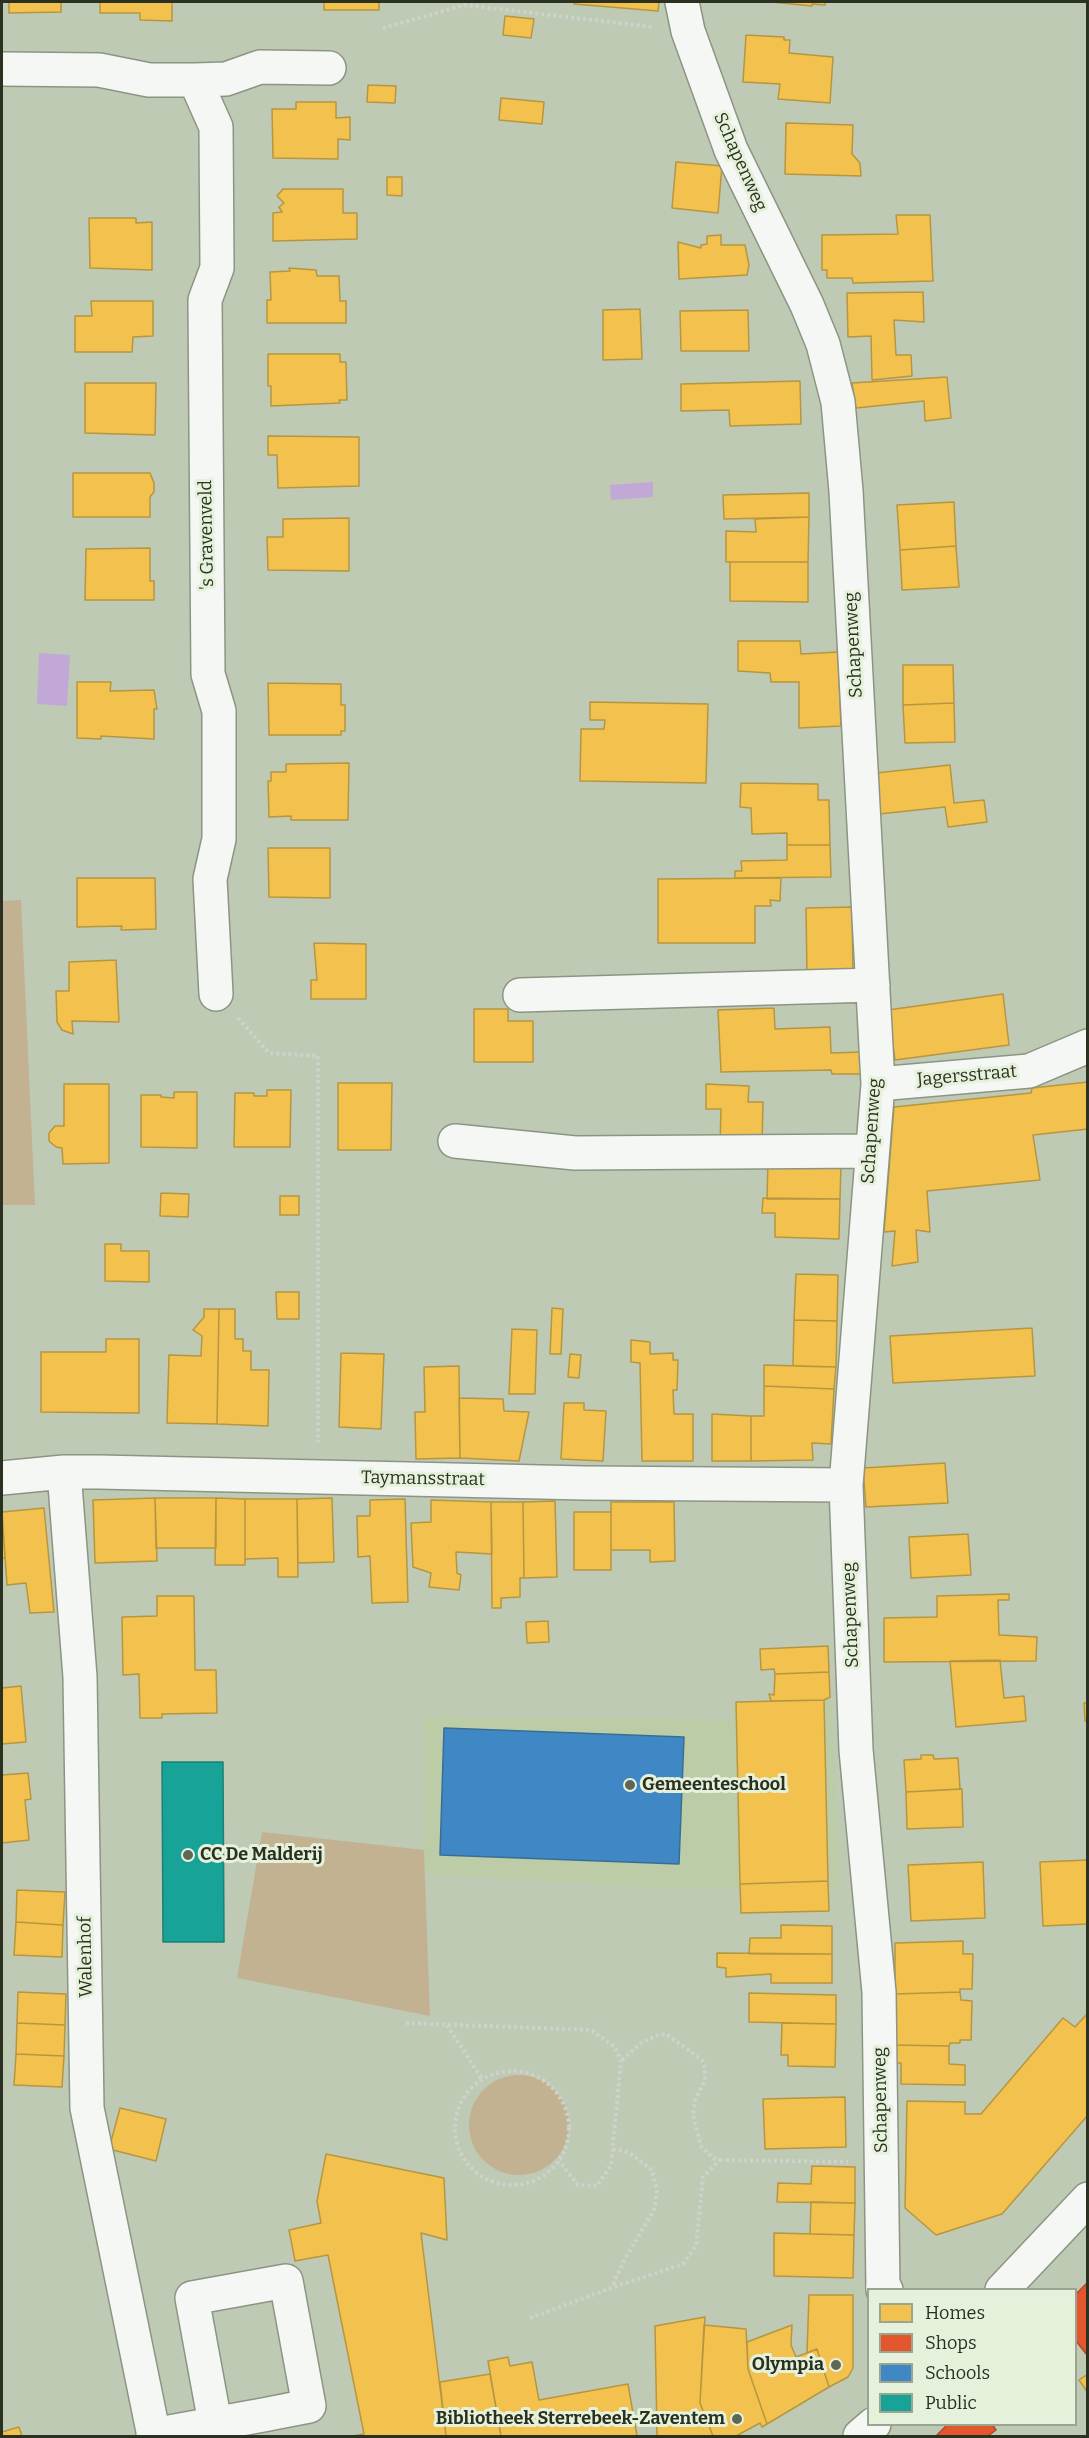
<!DOCTYPE html>
<html>
<head>
<meta charset="utf-8">
<style>
	body { margin:0 }
	#map { position:relative; width:1089px; height:2438px; overflow:hidden; background:#bfcab4; font-family:Bitter,serif }
	canvas { display:block }
	.frame { position:absolute; inset:0; border:3px solid #2a3121; pointer-events:none }
	.legend { position:absolute; left:867px; top:2288px; width:210px; height:138px; box-sizing:border-box; background:#e6f1dc; border:2px solid #9ba491; margin:0; padding:8px 10px; list-style:none; font-size:18px; color:#2a3121 }
	.legend li { display:flex; align-items:center; gap:12px; height:30px }
	.legend b { width:30px; border:2px solid #9ba491 }
</style>
</head>
<body>
<div id="map">
<canvas width="1089" height="2438"></canvas>
<div class="frame"></div>
<ul class="legend">
<li><b style="height:16px;background:#f2c14e"></b>Homes</li>
<li><b style="height:16px;background:#e4572e"></b>Shops</li>
<li><b style="height:16px;background:#3f88c5"></b>Schools</li>
<li><b style="height:16px;background:#17a398"></b>Public</li>
</ul>
</div>
<script>
const ctx = document.querySelector('canvas').getContext('2d');
ctx.lineJoin = 'round';
function fill(path, color) {
  ctx.fillStyle = color;
  ctx.fill(path, 'evenodd');
}
function shape(rows) {
  const path = new Path2D();
  for (const r of rows) {
    if (r.length === 3) {
      path.moveTo(r[0] + r[2], r[1]);
      path.arc(r[0], r[1], r[2], 0, 2 * Math.PI);
      continue;
    }
    path.moveTo(r[0], r[1]);
    for (let i = 2; i < r.length; i += 2) path.lineTo(r[i], r[i + 1]);
  }
  return path;
}
function trace(path, color, width, dash) {
  ctx.strokeStyle = color;
  ctx.lineWidth = width;
  ctx.lineCap = dash ? 'butt' : 'round';
  ctx.setLineDash(dash || []);
  ctx.stroke(path);
}
function drawText(font, color, halo, rows, align = 'center') {
  ctx.font = font + ' Bitter,serif';
  ctx.lineWidth = 6;
  ctx.setLineDash([]);
  ctx.textBaseline = 'middle';
  ctx.strokeStyle = halo;
  ctx.fillStyle = color;
  for (const [text, x, y, turn = 0] of rows) {
    ctx.save();
    ctx.translate(x, y);
    ctx.rotate((+turn || 0) * Math.PI / 180);
    ctx.textAlign = isNaN(turn) ? turn : align;
    if (halo) ctx.strokeText(text, 0, 0);
    ctx.fillText(text, 0, 0);
    ctx.restore();
  }
}
fill(shape([
	[831,1702,841,1886,671,1889,424,1874,423,1716,734,1719,733,1704]
]), '#bbcca7');
fill(shape([
	[21,900,35,1205,2,1205,2,901],
	[262,1832,424,1850,430,2016,237,1978],
	[519,2125,50]
]), '#c2b291');
fill(shape([
	[653,482,653,497,611,500,610,485],
	[39,653,70,655,67,706,37,704]
]), '#c2a8d7');
const homes = shape([
	[9,2,61,2,61,12,9,13,9,2],
	[100,2,172,2,172,21,140,20,140,13,100,13,100,2],
	[324,2,379,2,379,10,324,10,324,2],
	[574,2,659,2,658,11,574,4,574,2],
	[771,2,825,2,825,5,812,4,812,6,771,2],
	[505,16,534,19,531,38,503,35,505,16],
	[746,35,784,37,784,40,790,40,789,53,833,57,830,103,778,99,780,84,743,82,746,35],
	[368,85,396,86,395,103,367,102,368,85],
	[501,98,544,102,542,124,499,120,501,98],
	[296,102,336,102,336,118,350,117,350,140,338,139,338,159,273,158,272,109,296,109,296,102],
	[786,123,853,125,852,154,860,163,861,176,785,174,786,123],
	[676,162,722,166,718,213,672,208,676,162],
	[387,177,402,177,402,196,387,195,387,177],
	[283,189,343,189,343,213,357,213,357,239,273,241,273,213,282,212,279,207,284,203,277,196,283,189],
	[896,215,930,215,933,281,853,283,852,278,827,278,827,270,822,270,822,235,898,234,896,215],
	[89,218,136,218,136,223,152,222,152,270,90,268,89,218],
	[721,235,721,245,745,245,749,265,747,275,679,279,678,242,701,248,701,245,707,244,707,236,721,235],
	[289,268,316,270,317,276,339,276,340,301,346,301,346,323,267,323,267,300,271,300,270,272,290,271,289,268],
	[923,292,924,322,894,320,896,355,911,355,912,376,872,380,871,336,848,337,847,293,923,292],
	[91,301,153,301,153,336,133,337,132,352,75,352,75,316,92,316,91,301],
	[640,309,642,359,603,360,603,310,640,309],
	[748,310,749,351,681,351,680,311,748,310],
	[268,354,340,354,340,362,346,362,347,400,339,400,340,403,271,406,271,386,268,386,268,354],
	[947,377,951,418,925,421,924,401,856,408,852,383,947,377],
	[800,381,801,424,730,426,729,410,681,411,681,384,800,381],
	[85,383,156,383,155,435,85,433,85,383],
	[268,436,359,437,359,486,278,488,277,455,268,455,268,436],
	[73,473,150,473,154,483,154,492,150,497,150,517,73,517,73,473],
	[809,493,809,517,724,519,723,495,809,493],
	[954,502,956,546,900,550,897,505,954,502],
	[809,517,808,562,726,562,726,531,756,532,755,519,809,517],
	[349,518,349,571,268,570,267,537,283,537,283,519,349,518],
	[956,546,959,587,902,590,900,550,956,546],
	[150,548,150,581,154,581,154,600,85,600,86,549,150,548],
	[730,562,808,562,808,602,730,601,730,562],
	[738,641,800,641,801,654,838,652,841,726,799,728,799,682,771,682,770,673,738,671,738,641],
	[903,665,953,665,954,703,903,705,903,665],
	[77,682,111,682,110,691,154,690,157,709,154,709,154,739,101,736,101,739,77,738,77,682],
	[268,683,341,684,341,705,345,705,345,731,341,731,341,735,269,735,268,683],
	[590,702,708,704,706,783,580,781,581,729,604,729,605,720,590,720,590,702],
	[954,703,955,742,905,743,903,705,954,703],
	[349,763,348,820,291,820,291,816,269,817,268,781,271,781,271,772,286,772,286,764,349,763],
	[950,765,954,803,984,800,987,822,948,827,945,807,879,814,876,773,950,765],
	[741,783,818,784,818,800,829,800,830,845,787,845,787,833,752,834,751,808,740,807,741,783],
	[787,845,830,845,831,877,735,878,735,871,742,871,741,861,787,860,787,845],
	[268,848,330,848,330,898,269,897,268,848],
	[77,878,155,878,156,929,121,930,122,926,77,927,77,878],
	[781,878,780,901,770,900,771,906,755,906,755,943,658,943,658,879,781,878],
	[852,907,853,976,807,977,806,908,852,907],
	[314,943,366,944,366,999,311,999,311,980,317,980,314,943],
	[116,960,119,1022,72,1021,73,1034,62,1030,57,1022,56,991,69,991,69,962,116,960],
	[1003,994,1009,1045,895,1060,888,1010,1003,994],
	[774,1008,775,1029,830,1027,831,1053,861,1052,862,1074,832,1074,831,1070,721,1072,718,1010,774,1008],
	[474,1009,508,1009,508,1021,533,1021,533,1062,474,1062,474,1009],
	[1088,1082,1088,1129,1033,1135,1040,1180,927,1191,930,1232,916,1230,918,1262,892,1266,895,1231,884,1232,894,1107,1031,1093,1032,1088,1088,1082],
	[338,1083,392,1083,391,1150,338,1150,338,1083],
	[64,1084,109,1084,109,1163,63,1164,62,1148,56,1147,49,1141,49,1133,55,1126,64,1126,64,1084],
	[706,1084,749,1086,748,1102,763,1102,762,1146,720,1145,721,1109,706,1109,706,1084],
	[267,1090,291,1090,290,1147,234,1147,235,1093,254,1093,254,1096,267,1096,267,1090],
	[174,1092,197,1092,197,1148,141,1147,141,1095,161,1095,161,1097,174,1098,174,1092],
	[768,1161,841,1162,840,1199,767,1199,768,1161],
	[161,1193,189,1194,188,1217,160,1216,161,1193],
	[280,1196,299,1196,299,1215,280,1215,280,1196],
	[763,1198,840,1199,839,1239,775,1237,775,1213,762,1213,763,1198],
	[105,1244,121,1244,121,1251,149,1251,149,1282,105,1281,105,1244],
	[796,1274,838,1275,837,1321,794,1320,796,1274],
	[276,1292,299,1292,299,1319,277,1319,276,1292],
	[552,1308,563,1309,561,1354,550,1354,552,1308],
	[204,1309,219,1309,217,1424,167,1423,169,1355,201,1356,202,1336,193,1330,204,1317,204,1309],
	[219,1309,235,1309,235,1339,243,1339,243,1351,251,1351,251,1370,269,1370,268,1426,217,1424,219,1309],
	[794,1320,837,1321,836,1367,793,1366,794,1320],
	[1032,1328,1035,1376,893,1383,890,1336,1032,1328],
	[512,1329,537,1330,535,1394,509,1394,512,1329],
	[106,1339,139,1339,139,1413,41,1412,41,1352,106,1352,106,1339],
	[631,1340,650,1342,650,1354,673,1353,673,1360,678,1360,677,1390,673,1390,674,1414,693,1414,693,1461,642,1461,640,1363,631,1362,631,1340],
	[341,1353,384,1354,381,1429,339,1427,341,1353],
	[570,1354,581,1355,579,1378,568,1377,570,1354],
	[764,1365,836,1367,834,1389,764,1386,764,1365],
	[459,1366,460,1458,416,1459,415,1412,425,1412,424,1367,459,1366],
	[764,1386,834,1389,831,1444,812,1443,813,1460,751,1461,751,1416,764,1416,764,1386],
	[459,1398,503,1399,504,1411,529,1412,519,1461,460,1458,459,1398],
	[564,1403,584,1403,584,1410,606,1411,603,1461,561,1459,564,1403],
	[712,1414,751,1416,751,1461,712,1461,712,1414],
	[945,1463,948,1503,866,1507,863,1468,945,1463],
	[155,1498,216,1498,216,1548,156,1548,155,1498],
	[155,1498,157,1561,95,1563,93,1500,155,1498],
	[216,1498,245,1499,245,1565,215,1565,216,1498],
	[332,1498,334,1562,298,1563,297,1499,332,1498],
	[245,1499,297,1499,298,1577,278,1577,278,1558,245,1559,245,1499],
	[405,1499,408,1602,372,1603,370,1556,358,1557,357,1516,370,1516,370,1500,405,1499],
	[431,1500,491,1502,492,1554,456,1552,457,1573,461,1575,459,1590,429,1587,431,1573,413,1567,411,1523,431,1522,431,1500],
	[555,1501,557,1577,524,1578,523,1502,555,1501],
	[491,1502,523,1502,524,1578,520,1578,520,1597,501,1598,501,1608,492,1608,491,1502],
	[611,1502,674,1502,675,1561,650,1562,650,1550,611,1550,611,1502],
	[44,1508,54,1612,30,1613,26,1583,7,1585,2,1512,44,1508],
	[2,1512,5,1558,2,1558,2,1512],
	[574,1512,611,1512,611,1570,574,1570,574,1512],
	[968,1534,971,1575,911,1578,909,1537,968,1534],
	[1009,1594,1009,1600,998,1600,999,1635,1037,1637,1036,1661,884,1662,884,1618,937,1617,937,1596,1009,1594],
	[157,1596,194,1596,195,1670,216,1670,217,1713,162,1714,162,1718,140,1718,139,1674,123,1675,122,1617,157,1616,157,1596],
	[548,1621,549,1642,527,1643,526,1622,548,1621],
	[828,1646,829,1672,775,1674,774,1669,761,1670,760,1649,828,1646],
	[1000,1660,1004,1698,1024,1696,1026,1721,956,1727,950,1661,1000,1660],
	[829,1672,830,1697,824,1700,771,1701,769,1694,774,1695,775,1674,829,1672],
	[21,1686,26,1742,2,1744,2,1688,21,1686],
	[824,1700,828,1881,740,1884,736,1702,824,1700],
	[1084,1703,1088,1703,1088,1721,1085,1721,1084,1703],
	[921,1755,933,1755,934,1759,958,1758,960,1789,906,1792,904,1760,921,1759,921,1755],
	[28,1773,31,1799,25,1800,29,1840,2,1843,2,1775,28,1773],
	[962,1789,963,1827,907,1829,906,1792,962,1789],
	[1088,1860,1088,1924,1043,1926,1040,1862,1088,1860],
	[983,1862,985,1918,911,1921,908,1865,983,1862],
	[828,1881,829,1911,741,1913,740,1884,828,1881],
	[17,1890,65,1892,63,1925,16,1922,17,1890],
	[16,1922,63,1925,62,1957,14,1955,16,1922],
	[781,1925,832,1926,832,1954,749,1954,750,1938,781,1938,781,1925],
	[963,1941,963,1954,973,1954,972,1989,960,1989,960,1992,895,1994,895,1943,963,1941],
	[717,1953,832,1954,832,1983,771,1983,771,1974,726,1977,726,1968,717,1967,717,1953],
	[18,1992,66,1994,65,2025,17,2023,18,1992],
	[960,1992,961,2000,972,2001,971,2040,960,2040,960,2043,950,2043,949,2046,894,2045,895,1994,960,1992],
	[749,1993,836,1995,836,2024,749,2022,749,1993],
	[1088,2013,1088,2115,1002,2214,936,2235,905,2208,907,2101,965,2102,965,2114,981,2114,1063,2018,1075,2027,1088,2013],
	[17,2023,65,2025,64,2056,16,2054,17,2023],
	[782,2023,836,2024,835,2067,788,2066,788,2055,781,2055,782,2023],
	[894,2045,949,2046,949,2064,965,2065,965,2085,901,2084,901,2063,895,2063,894,2045],
	[16,2054,64,2056,62,2087,14,2085,16,2054],
	[845,2097,846,2147,765,2149,763,2099,845,2097],
	[120,2108,166,2119,156,2161,109,2149,120,2108],
	[326,2154,444,2178,447,2240,421,2233,446,2436,353,2436,364,2434,328,2255,295,2261,289,2230,321,2223,317,2201,326,2154],
	[812,2166,855,2167,855,2203,777,2202,778,2183,811,2184,812,2166],
	[811,2202,855,2203,854,2235,810,2234,811,2202],
	[774,2233,854,2235,853,2278,774,2276,774,2233],
	[809,2295,853,2295,853,2368,848,2377,829,2387,817,2349,807,2353,809,2295],
	[705,2317,700,2403,713,2436,657,2436,655,2326,705,2317],
	[704,2325,746,2329,748,2369,767,2424,762,2427,760,2423,736,2436,713,2436,700,2403,704,2325],
	[792,2325,791,2345,796,2357,817,2349,829,2387,767,2424,748,2369,747,2342,792,2325],
	[508,2357,510,2366,532,2362,539,2400,628,2384,637,2436,501,2436,488,2361,508,2357],
	[490,2374,501,2436,446,2436,440,2382,490,2374],
	[1088,2374,1088,2393,1079,2380,1088,2374],
	[19,2427,22,2436,2,2436,2,2432,19,2427]
]);
fill(homes, '#f2c14e');
trace(homes, '#b69640', 1.5);
const shops = shape([
	[1088,2282,1088,2355,1087,2355,1076,2341,1076,2294,1088,2282],
	[948,2424,992,2424,996,2430,988,2436,936,2436,948,2424]
]);
fill(shops, '#e4572e');
trace(shops, '#ac4c2a', 1.5);
const schools = shape([
	[444,1728,684,1737,679,1864,440,1855,444,1728]
]);
fill(schools, '#3f88c5');
trace(schools, '#396e94', 1.5);
const public = shape([
	[162,1762,223,1762,224,1942,163,1942,162,1762]
]);
fill(public, '#17a398');
trace(public, '#1d8174', 1.5);
const minor = shape([
	[682,2,688,31,731,150,807,305,823,344,838,402,846,491,878,1084,846,1485,856,1750,879,1992,883,2290],
	[2,69,99,70,149,80,195,80,216,127,217,268,205,300,208,674,219,711,219,839,210,879,216,994],
	[195,80,226,79,260,67,329,68],
	[520,995,873,985],
	[878,1084,1029,1071,1088,1046],
	[455,1141,575,1153,871,1151],
	[64,1472,80,1677,87,2108,154,2436],
	[2,1478,64,1472,99,1472,585,1483,846,1485],
	[153,2435,263,2415,309,2406,286,2281,192,2298,215,2423]
]);
const major = shape([
	[883,2287,886,2290],
	[1002,2290,1088,2199],
	[860,2436,874,2424]
]);
trace(minor, '#8c9583', 36);
trace(major, '#8c9583', 36);
trace(shape([
	[383,28,465,5,652,27],
	[238,1018,269,1053,318,1056,318,1442],
	[406,2023,591,2030,615,2047,621,2061,611,2165,597,2186,578,2185,559,2161],
	[447,2025,482,2079],
	[512,2128,57],
	[613,2149,628,2152,652,2170,657,2191,654,2210,626,2257,614,2282,614,2287],
	[720,2160,848,2162],
	[530,2318,614,2287,683,2264,696,2246,703,2177,720,2160,713,2158,701,2146,693,2115,695,2100,705,2080,705,2068,702,2060,666,2034,658,2035,641,2043,621,2061]
]), '#ced2cb', 4, [3, 3]);
trace(minor, '#f5f7f4', 33);
trace(major, '#f5f7f4', 33);
for (const [x, y, r, color] of [
	[630,1785,6,"#5e6754"],
	[188,1855,6,"#5e6754"],
	[836,2365,6,"#5e6754"],
	[737,2419,6,"#5e6754"]
]) {
  const dot = new Path2D();
  dot.arc(x, y, r, 0, 2 * Math.PI);
  ctx.fillStyle = color;
  ctx.fill(dot);
  trace(dot, '#e6f1dc', 2);
}
drawText('18px', '#2a3121', '#e6f1dc', [
	["Schapenweg",740,162,66],
	["'s Gravenveld",207,535,-91],
	["Schapenweg",854,645,-93],
	["Jagersstraat",967,1076,-5],
	["Schapenweg",872,1131,-86],
	["Taymansstraat",423,1479,1],
	["Schapenweg",851,1615,-92],
	["Walenhof",86,1957,-91],
	["Schapenweg",881,2100,-91]
]);
drawText('bold 18px', '#2a3121', '#e6f1dc', [
	["Gemeenteschool",642,1785],
	["CC De Malderij",200,1855],
	["Olympia",824,2365,"right"],
	["Bibliotheek Sterrebeek-Zaventem",725,2419,"right"]
], 'left');
</script>
</body>
</html>
